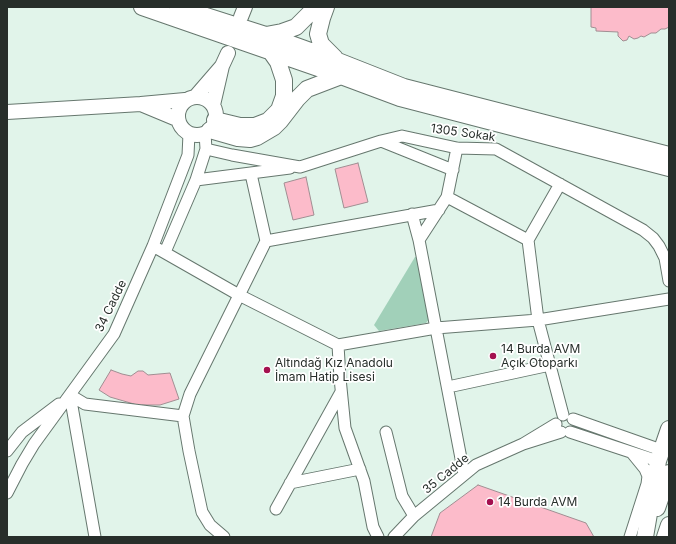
<!DOCTYPE html>
<html>
<head>
<meta charset="utf-8">
<style>
	body { margin:0 }
	#map { position:relative; width:676px; height:544px; overflow:hidden; background:#e1f4ea; font-family:Inter,sans-serif }
	canvas { display:block }
	.frame { position:absolute; inset:0; border:8px solid #272e2a; pointer-events:none }
</style>
</head>
<body>
<div id="map">
<canvas width="676" height="544"></canvas>
<div class="frame"></div>
</div>
<script>
const ctx = document.querySelector('canvas').getContext('2d');
ctx.lineJoin = 'round';
function fill(path, color) {
  ctx.fillStyle = color;
  ctx.fill(path, 'evenodd');
}
function shape(rows) {
  const path = new Path2D();
  for (const r of rows) {
    if (r.length === 3) {
      path.moveTo(r[0] + r[2], r[1]);
      path.arc(r[0], r[1], r[2], 0, 2 * Math.PI);
      continue;
    }
    path.moveTo(r[0], r[1]);
    for (let i = 2; i < r.length; i += 2) path.lineTo(r[i], r[i + 1]);
  }
  return path;
}
function trace(path, color, width, dash) {
  ctx.strokeStyle = color;
  ctx.lineWidth = width;
  ctx.lineCap = dash ? 'butt' : 'round';
  ctx.setLineDash(dash || []);
  ctx.stroke(path);
}
function drawText(font, color, halo, rows, align = 'center') {
  ctx.font = font + ' Inter,sans-serif';
  ctx.lineWidth = 3.5;
  ctx.setLineDash([]);
  ctx.textBaseline = 'middle';
  ctx.strokeStyle = halo;
  ctx.fillStyle = color;
  for (const [text, x, y, turn = 0] of rows) {
    ctx.save();
    ctx.translate(x, y);
    ctx.rotate((+turn || 0) * Math.PI / 180);
    ctx.textAlign = isNaN(turn) ? turn : align;
    if (halo) ctx.strokeText(text, 0, 0);
    ctx.fillText(text, 0, 0);
    ctx.restore();
  }
}
fill(shape([
	[419,256,430,318,426,323,379,331,374,325,415,257]
]), '#a1d0b9');
const building = shape([
	[591,7,669,7,669,27,665,29,661,29,656,33,651,33,644,37,641,36,638,38,634,39,629,36,627,40,623,41,618,36,618,32,596,31,596,28,591,27,591,7],
	[358,163,368,202,344,208,335,169,358,163],
	[306,177,314,215,293,220,284,183,306,177],
	[111,370,122,374,131,376,138,371,143,371,148,375,170,373,179,399,160,405,142,405,139,407,134,404,110,397,99,390,111,370],
	[478,485,586,523,594,537,431,537,440,513,478,485]
]);
fill(building, '#fcbbca');
trace(building, '#a08e92', 1);
const minor = shape([
	[381,141,453,170],
	[206,149,232,155,300,167,381,141,402,136,457,148,496,149,643,230,653,238,659,246,665,258,669,281],
	[251,174,266,241],
	[196,180,290,168],
	[560,184,528,240,538,320,563,415],
	[447,197,528,240],
	[412,214,419,240,464,474],
	[419,240,447,197,457,148],
	[153,246,239,295,338,345,436,328,538,320,669,299],
	[165,252,196,180,206,149,205,133],
	[338,345,340,378,345,428,364,481,373,527,378,537],
	[448,387,550,365],
	[70,395,95,537],
	[70,395,85,404,183,416],
	[573,419,661,450],
	[556,424,523,444,561,432],
	[386,432,402,496,414,516],
	[570,432,658,461],
	[7,451,22,432,59,404],
	[290,483,360,469],
	[7,493,22,464,34,444,114,334,153,246,188,155,189,134],
	[276,509,341,392],
	[224,537,210,525,202,512,189,451,183,416,190,394,266,241,439,210],
	[394,537,414,516,476,465,523,444],
	[630,537,647,484,648,476,645,469,632,453]
]);
const major = shape([
	[241,17,245,7],
	[222,66,228,53],
	[196,96,222,66,213,105],
	[197,116,19],
	[7,112,141,104],
	[177,119,141,104,185,100]
]);
const highway = shape([
	[142,7,341,76,400,98,669,168],
	[178,7,266,35,338,61,404,87,669,155],
	[326,7,322,18,318,34,321,44,335,58],
	[266,35,282,32,296,27,312,11,315,7],
	[215,120,240,126,255,126,268,121,279,110,284,96,284,80,278,62,271,52],
	[210,130,238,138,250,139,257,137,274,127,280,121,297,99,307,89,341,76],
	[657,508,669,473],
	[645,537,658,461,669,429],
	[665,537,669,525]
]);
trace(minor, '#66776e', 13);
trace(major, '#66776e', 16);
trace(highway, '#66776e', 18);
trace(minor, '#fff', 11);
trace(major, '#fff', 14);
trace(highway, '#fff', 16);
for (const [x, y, r, color] of [
	[493,356,4,"#a4104f"],
	[267,370,4,"#a4104f"],
	[490,502,4,"#a4104f"]
]) {
  const dot = new Path2D();
  dot.arc(x, y, r, 0, 2 * Math.PI);
  ctx.fillStyle = color;
  ctx.fill(dot);
  trace(dot, '#fff', 1.5);
}
drawText('12px', '#272e2a', '#fff', [
	["1305 Sokak",463,133,8],
	["34 Cadde",111,306,-64],
	["35 Cadde",446,474,-39]
]);
drawText('12px', '#272e2a', '#fff', [
	["14 Burda AVM",501,349],
	["Açık Otoparkı",501,363],
	["Altındağ Kız Anadolu",275,363],
	["İmam Hatip Lisesi",275,377],
	["14 Burda AVM",498,502]
], 'left');
</script>
</body>
</html>
